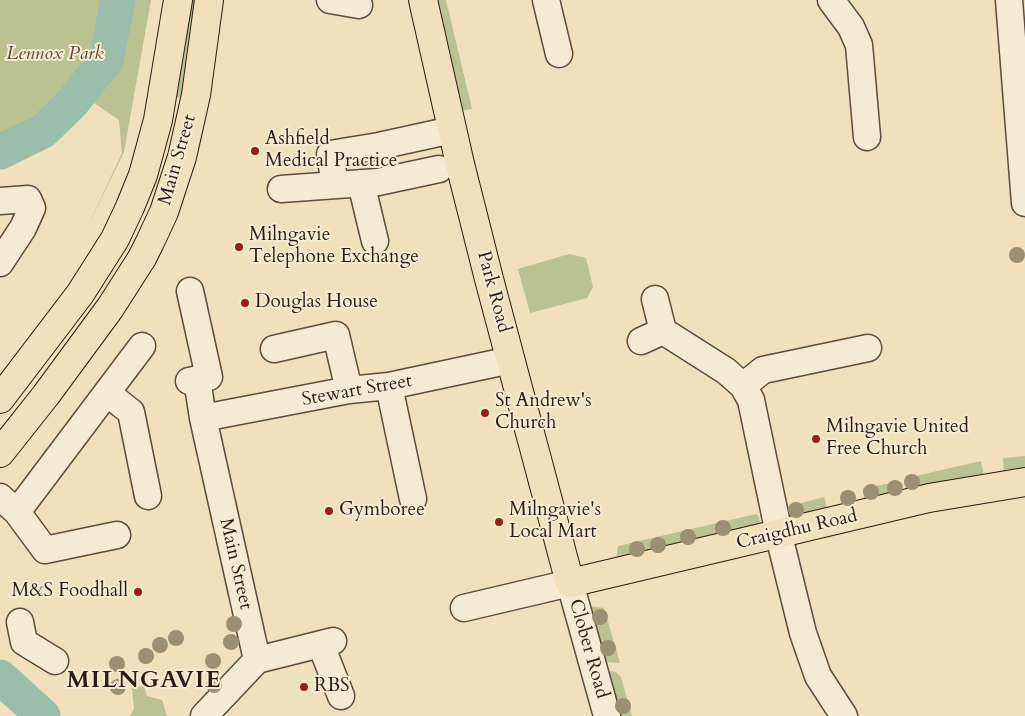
<!DOCTYPE html>
<html>
<head>
<meta charset="utf-8">
<style>
	body { margin:0 }
	canvas { display:block; background:#f0e0bc }
</style>
</head>
<body>
<canvas width="1025" height="716"></canvas>
<script>
const ctx = document.querySelector('canvas').getContext('2d');
ctx.lineJoin = 'round';
function fill(path, color) {
  ctx.fillStyle = color;
  ctx.fill(path, 'evenodd');
}
function shape(rows) {
  const path = new Path2D();
  for (const r of rows) {
    path.moveTo(r[0], r[1]);
    for (let i = 2; i < r.length; i += 2) path.lineTo(r[i], r[i + 1]);
  }
  return path;
}
function trace(path, color, width, dash) {
  ctx.strokeStyle = color;
  ctx.lineWidth = width;
  ctx.lineCap = dash ? 'butt' : 'round';
  ctx.setLineDash(dash || []);
  ctx.stroke(path);
}
function drawText(font, color, halo, rows, align = 'center') {
  ctx.font = font + ' Cardo,serif';
  ctx.lineWidth = 4;
  ctx.setLineDash([]);
  ctx.textBaseline = 'middle';
  ctx.strokeStyle = halo;
  ctx.fillStyle = color;
  for (const [text, x, y, turn = 0] of rows) {
    ctx.save();
    ctx.translate(x, y);
    ctx.rotate((+turn || 0) * Math.PI / 180);
    ctx.textAlign = isNaN(turn) ? turn : align;
    if (halo) ctx.strokeText(text, 0, 0);
    ctx.fillText(text, 0, 0);
    ctx.restore();
  }
}
fill(shape([
	[0,0,151,0,124,152,86,230,122,153,119,120,88,99,21,158,0,160],
	[187,0,199,0,185,98,173,97],
	[437,0,446,0,472,109,461,111],
	[569,254,586,258,593,287,587,298,530,313,518,269],
	[1025,456,1025,474,1004,475,1003,458],
	[981,461,984,477,912,491,907,478],
	[898,482,900,494,865,501,863,488],
	[824,497,828,511,794,519,790,506],
	[756,514,759,517,760,526,616,560,618,546],
	[588,606,604,608,620,663,602,662],
	[611,671,616,672,621,677,632,716,618,716,608,674],
	[144,686,147,696,162,700,167,716,130,716,134,709,132,688]
]), '#bac291');
trace(shape([
	[0,152,43,131,72,103,106,60,118,0],
	[0,677,43,716]
]), '#9bbeaa', 35);
const minor = shape([
	[330,0,359,5],
	[546,0,559,54],
	[831,0,851,27,859,45,867,137],
	[1009,0,1025,203],
	[361,183,375,241],
	[335,185,330,154,379,146,452,130],
	[281,189,378,182,439,169],
	[0,201,28,199,32,208,23,228,0,263],
	[655,299,663,331,726,371,743,386,751,400,782,548,803,633,818,676,844,716],
	[641,341,663,331],
	[274,349,336,335,349,390],
	[197,379,203,418,257,660],
	[189,381,209,377,190,291],
	[389,386,413,499],
	[743,386,763,370,868,348],
	[107,393,131,412,148,496],
	[203,418,349,390,389,386,511,360],
	[0,497,17,512,45,550,117,535],
	[17,512,142,346],
	[464,608,570,583,607,716],
	[20,622,24,642,55,661],
	[321,645,341,696],
	[204,716,257,660,333,641]
]);
const major = shape([
	[423,0,460,164,489,279,570,583,929,498,1025,482],
	[0,399,80,294,115,239,130,207,143,175,158,120,178,0],
	[0,453,46,395,110,308,142,258,150,242,164,212,182,157,196,95,209,0]
]);
trace(minor, '#5c4d3c', 29);
trace(major, '#2b1c12', 30);
trace(minor, '#f5ebd3', 26);
trace(major, '#f0e0bc', 28);
ctx.fillStyle = '#9b9073';
for (const [x, y] of [
	[1017,255],
	[912,482],
	[895,488],
	[871,492],
	[848,498],
	[796,510],
	[723,528],
	[688,537],
	[658,545],
	[637,549],
	[600,617],
	[234,624],
	[176,638],
	[231,642],
	[160,645],
	[608,648],
	[146,656],
	[213,661],
	[117,664],
	[214,685],
	[118,687],
	[623,706]
]) {
  ctx.beginPath();
  ctx.arc(x, y, 8, 0, 2 * Math.PI);
  ctx.fill();
}
for (const [x, y, r, color] of [
	[255,151,5,"#8f2418"],
	[239,247,5,"#8f2418"],
	[245,303,5,"#8f2418"],
	[485,413,5,"#8f2418"],
	[816,439,5,"#8f2418"],
	[329,511,5,"#8f2418"],
	[499,522,5,"#8f2418"],
	[138,592,5,"#8f2418"],
	[304,687,5,"#8f2418"]
]) {
  const dot = new Path2D();
  dot.arc(x, y, r, 0, 2 * Math.PI);
  ctx.fillStyle = color;
  ctx.fill(dot);
  trace(dot, '#f5ebd3', 2);
}
drawText('italic 19px', '#564e38', '#f5ebd3', [
	["Lennox Park",55,55]
]);
drawText('19px', '#2b1c12', '#f5ebd3', [
	["Ashfield",265,140],
	["Medical Practice",265,162],
	["Milngavie",249,236],
	["Telephone Exchange",249,258],
	["Douglas House",255,303],
	["St Andrew's",495,402],
	["Church",495,424],
	["Milngavie United",826,428],
	["Free Church",826,450],
	["Gymboree",339,511],
	["Milngavie's",509,511],
	["Local Mart",509,533],
	["M&S Foodhall",128,592,"right"],
	["RBS",314,687]
], 'left');
drawText('19px', '#2b1c12', '#f5ebd3', [
	["Main Street",178,160,-74],
	["Park Road",493,292,75],
	["Stewart Street",357,391,-10],
	["Craigdhu Road",797,530,-13],
	["Main Street",235,564,77],
	["Clober Road",588,649,74]
]);
ctx.letterSpacing = '1px';
drawText('bold 24px', '#2b1c12', '#f5ebd3', [
	["MILNGAVIE",144,681]
]);
ctx.letterSpacing = '0px';
</script>
</body>
</html>
